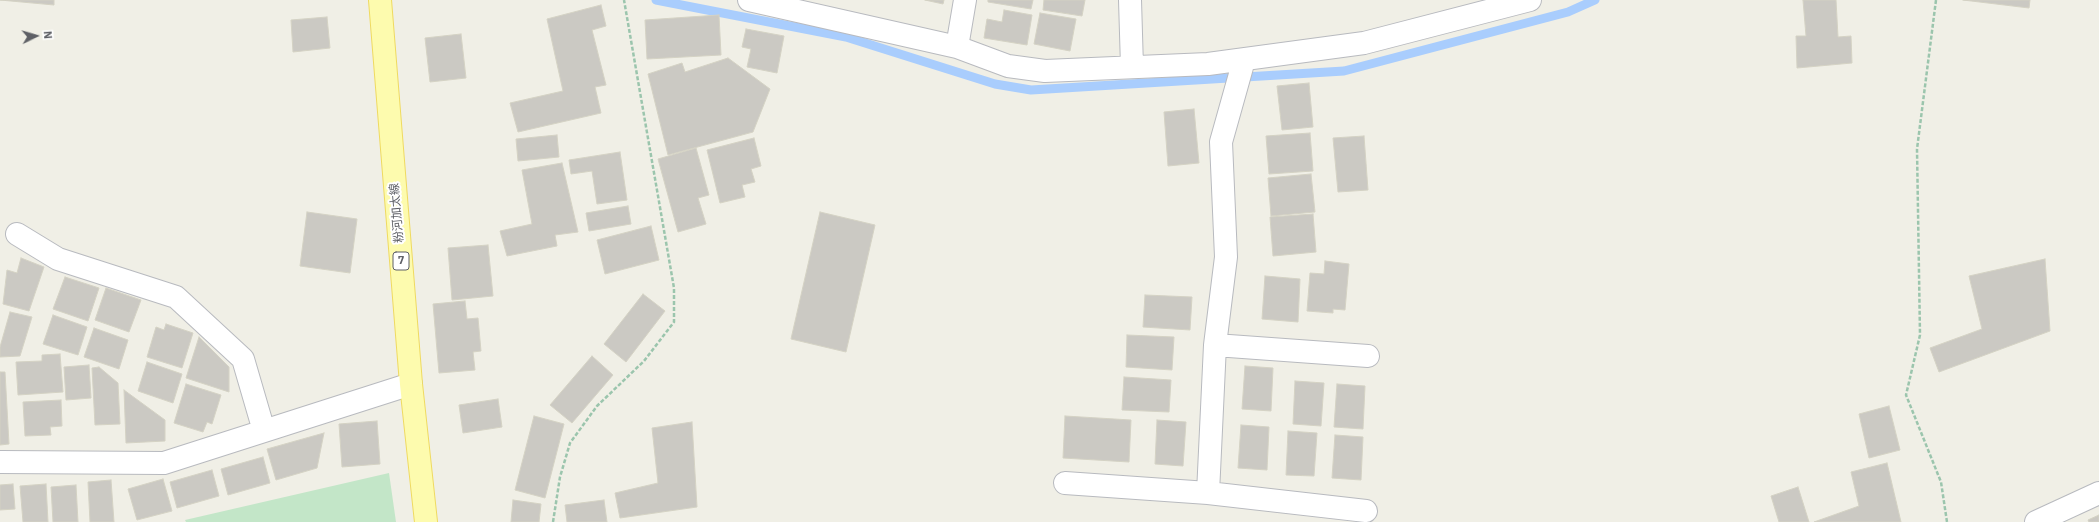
<!DOCTYPE html>
<html>
<head>
<meta charset="utf-8">
<style>
	body { margin:0 }
	#map { position:relative; width:2099px; height:522px; overflow:hidden; background:#f0efe6; font-family:"IBM Plex Sans",sans-serif }
	canvas { display:block }
	.north { position:absolute; left:16px; top:16px; width:40px; height:40px; -webkit-text-stroke:3px #fff; paint-order:stroke; rotate:85deg; font-size:11px; font-weight:700; line-height:16px; text-align:center; color:#5e6066 }
	.north::after { content:''; display:block; margin:auto; width:14px; height:18px; background:#5e6066; clip-path:polygon(50% 0,100% 100%,50% 72%,0 100%) }
</style>
</head>
<body>
<div id="map">
<canvas width="2099" height="522"></canvas>
<div class="north">N</div>
</div>
<script>
const ctx = document.querySelector('canvas').getContext('2d');
ctx.lineJoin = 'round';
function fill(path, color) {
  ctx.fillStyle = color;
  ctx.fill(path, 'evenodd');
}
function shape(rows) {
  const path = new Path2D();
  for (const r of rows) {
    path.moveTo(r[0], r[1]);
    for (let i = 2; i < r.length; i += 2) path.lineTo(r[i], r[i + 1]);
  }
  return path;
}
function trace(path, color, width, dash) {
  ctx.strokeStyle = color;
  ctx.lineWidth = width;
  ctx.lineCap = dash ? 'butt' : 'round';
  ctx.setLineDash(dash || []);
  ctx.stroke(path);
}
function drawText(font, color, halo, rows, align = 'center') {
  ctx.font = font + ' "IBM Plex Sans","Noto Sans JP",sans-serif';
  ctx.lineWidth = 4;
  ctx.setLineDash([]);
  ctx.textBaseline = 'middle';
  ctx.strokeStyle = halo;
  ctx.fillStyle = color;
  for (const [text, x, y, turn = 0] of rows) {
    ctx.save();
    ctx.translate(x, y);
    ctx.rotate((+turn || 0) * Math.PI / 180);
    ctx.textAlign = isNaN(turn) ? turn : align;
    if (halo) ctx.strokeText(text, 0, 0);
    ctx.fillText(text, 0, 0);
    ctx.restore();
  }
}
fill(shape([
	[389,473,396,522,186,522,185,520]
]), '#c3e6c8');
trace(shape([
	[656,0,846,37,995,84,1031,90,1344,71,1568,12,1595,0]
]), '#a9cdfd', 9);
const building = shape([
	[0,0,54,0,54,5,0,0],
	[925,0,944,0,943,4,925,0],
	[988,0,1033,0,1031,9,988,2,988,0],
	[1044,0,1085,0,1082,16,1043,10,1044,0],
	[1803,0,1836,0,1838,37,1851,36,1852,63,1797,68,1796,36,1806,36,1803,0],
	[1963,0,2030,0,2029,8,1963,0],
	[601,5,606,26,592,30,606,85,595,87,601,113,518,132,510,103,563,91,547,19,601,5],
	[1004,10,1032,15,1027,45,984,38,987,19,1002,22,1004,10],
	[1040,13,1076,19,1070,51,1034,44,1040,13],
	[719,15,721,55,647,59,645,20,719,15],
	[327,17,330,48,293,52,291,20,327,17],
	[746,29,784,36,777,73,747,67,751,49,742,47,746,29],
	[461,34,466,78,430,82,425,38,461,34],
	[728,58,770,89,753,132,668,155,648,74,682,63,685,72,728,58],
	[1309,83,1313,127,1282,130,1277,86,1309,83],
	[1194,109,1199,163,1168,166,1164,112,1194,109],
	[1310,133,1313,171,1269,174,1266,136,1310,133],
	[557,135,559,157,518,161,516,139,557,135],
	[1364,136,1368,190,1338,192,1333,138,1364,136],
	[754,138,761,166,751,169,755,182,742,185,745,197,720,203,707,150,754,138],
	[696,148,709,195,698,198,706,224,678,232,658,159,696,148],
	[620,152,627,200,597,204,592,171,571,174,569,160,620,152],
	[562,163,578,232,555,235,557,246,507,256,500,231,532,224,522,170,562,163],
	[1311,174,1315,212,1271,216,1268,178,1311,174],
	[628,206,631,224,589,231,586,213,628,206],
	[307,212,357,219,350,273,300,266,307,212],
	[820,212,875,225,846,352,791,339,820,212],
	[1313,214,1316,252,1273,256,1270,217,1313,214],
	[651,226,659,260,605,274,597,240,651,226],
	[488,245,493,296,452,300,448,248,488,245],
	[21,258,44,267,29,311,3,304,7,270,17,273,21,258],
	[2045,259,2050,331,1939,372,1930,348,1982,329,1969,276,2045,259],
	[1325,261,1349,264,1345,310,1333,309,1333,313,1307,311,1310,273,1324,274,1325,261],
	[1265,276,1300,279,1298,322,1262,319,1265,276],
	[65,277,99,288,88,321,53,309,65,277],
	[106,288,141,300,129,332,95,320,106,288],
	[643,294,665,311,626,362,604,344,643,294],
	[1145,295,1192,297,1190,330,1143,327,1145,295],
	[465,301,467,319,478,318,481,351,473,352,475,370,439,373,433,304,465,301],
	[10,312,32,317,20,356,0,357,0,347,10,312],
	[53,315,87,327,78,355,43,344,53,315],
	[166,324,193,333,182,368,147,357,156,327,164,330,166,324],
	[94,328,128,340,119,369,84,357,94,328],
	[1127,335,1174,337,1172,370,1126,367,1127,335],
	[199,337,229,367,229,392,186,378,199,337],
	[60,354,63,392,18,395,16,362,42,361,42,355,60,354],
	[592,356,613,375,572,423,550,405,592,356],
	[147,362,182,374,173,403,138,391,147,362],
	[89,365,91,398,66,400,64,367,89,365],
	[1245,366,1273,368,1271,411,1242,409,1245,366],
	[99,367,118,383,120,424,95,425,92,368,99,367],
	[0,372,5,372,9,444,0,445,0,372],
	[1124,377,1171,380,1169,412,1122,410,1124,377],
	[1295,381,1324,383,1321,426,1293,424,1295,381],
	[186,384,221,395,212,424,207,422,203,432,174,423,186,384],
	[1337,384,1365,386,1363,429,1334,427,1337,384],
	[124,390,165,420,165,441,126,443,124,390],
	[498,399,502,427,463,433,459,405,498,399],
	[61,400,62,426,50,427,51,435,25,436,23,402,61,400],
	[1889,406,1900,450,1869,458,1859,414,1889,406],
	[534,416,564,424,545,498,515,490,534,416],
	[1065,416,1131,420,1129,462,1063,458,1065,416],
	[1157,420,1186,422,1183,466,1155,464,1157,420],
	[377,421,380,464,342,467,339,424,377,421],
	[692,422,697,507,620,518,615,493,658,483,652,428,692,422],
	[1241,425,1269,427,1267,470,1238,468,1241,425],
	[1288,431,1317,433,1314,476,1286,475,1288,431],
	[324,433,317,468,276,480,267,449,324,433],
	[1335,435,1363,437,1361,480,1332,478,1335,435],
	[263,457,270,483,228,495,221,469,263,457],
	[1887,463,1901,522,1814,522,1859,506,1851,472,1887,463],
	[212,470,219,496,177,508,170,482,212,470],
	[163,479,172,511,137,520,128,489,163,479],
	[111,480,114,522,90,522,88,482,111,480],
	[13,484,15,509,0,510,0,485,13,484],
	[46,484,48,522,23,522,20,486,46,484],
	[76,485,78,522,53,522,51,487,76,485],
	[1798,487,1809,522,1779,522,1771,496,1798,487],
	[513,500,541,504,539,522,511,522,513,500],
	[604,500,607,522,567,522,565,505,604,500],
	[2099,515,2099,522,2089,522,2088,520,2099,515]
]);
fill(building, '#cbc9c3');
trace(building, '#d4d2c4', 1);
const street = shape([
	[749,0,957,47,1008,66,1045,71,1208,64,1364,43,1530,0],
	[1130,0,1132,67],
	[957,47,965,0],
	[17,234,58,259,176,297,243,359,264,431],
	[1215,345,1368,356],
	[0,462,164,463,411,384],
	[1065,483,1208,493,1215,345,1226,257,1221,142,1244,60],
	[1208,493,1366,511],
	[2036,522,2099,493]
]);
const primary = shape([
	[380,0,411,384,426,522]
]);
trace(street, '#b8babf', 24);
trace(primary, '#efda60', 24);
trace(shape([
	[1936,0,1917,149,1920,335,1906,395,1941,482,1947,522],
	[553,522,560,477,570,443,597,406,644,361,674,322,674,288,624,0]
]), '#9bc5ad', 2.5, [4, 2]);
trace(street, '#fff', 22);
trace(primary, '#fdfbae', 22);
for (const [x, y, w] of [
	[401,261,16]
]) {
  const box = new Path2D();
  box.roundRect(x - w / 2, y - 9, w, 18, 3);
  ctx.fillStyle = '#fff';
  ctx.fill(box);
  trace(box, '#5e6066', 1);
}
drawText('bold 11px', '#5e6066', null, [
	["7",401,261]
]);
drawText('12px', '#5e6066', '#fff', [
	["粉河加太線",397,213,-95]
]);
</script>
</body>
</html>
